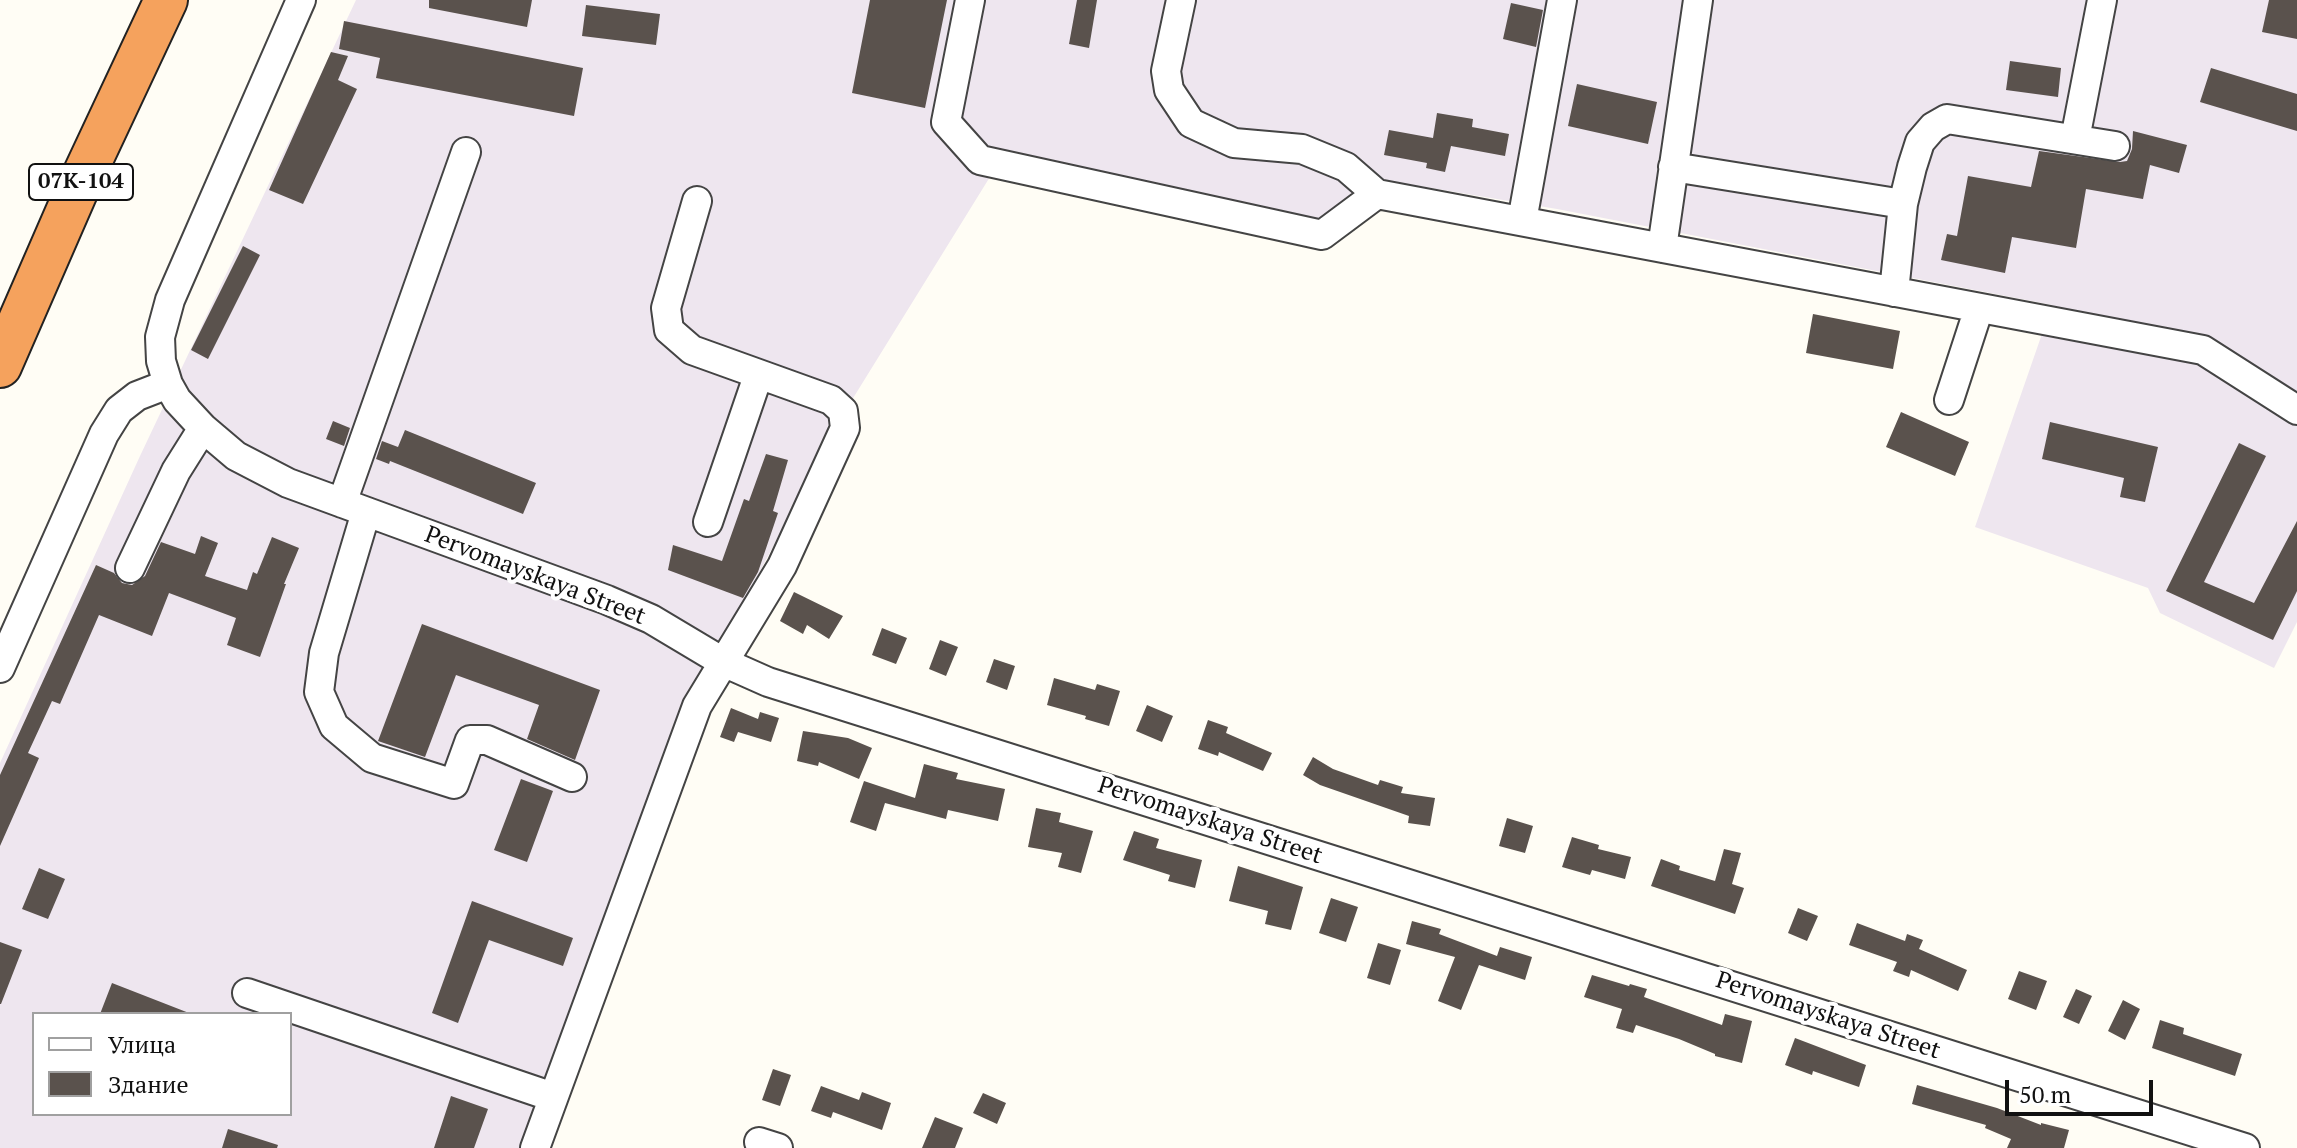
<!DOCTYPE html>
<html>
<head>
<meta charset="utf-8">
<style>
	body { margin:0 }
	#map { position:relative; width:2297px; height:1148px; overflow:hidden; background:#fffdf5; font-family:"PT Serif",serif }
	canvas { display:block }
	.legend { position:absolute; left:32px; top:1012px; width:260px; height:104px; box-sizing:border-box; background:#fff; border:2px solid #a0a0a0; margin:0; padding:10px 14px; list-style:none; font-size:24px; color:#111 }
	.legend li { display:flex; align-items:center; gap:16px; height:40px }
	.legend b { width:40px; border:2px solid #a0a0a0 }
	.scale { position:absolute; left:2005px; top:1080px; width:148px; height:36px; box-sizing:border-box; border:4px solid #111; border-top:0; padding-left:10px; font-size:24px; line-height:28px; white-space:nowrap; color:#111; -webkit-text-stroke:6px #fff; paint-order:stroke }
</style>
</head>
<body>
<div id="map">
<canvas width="2297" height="1148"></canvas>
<ul class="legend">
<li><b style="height:10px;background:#fff"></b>Улица</li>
<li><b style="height:22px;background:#5a524d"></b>Здание</li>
</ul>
<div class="scale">50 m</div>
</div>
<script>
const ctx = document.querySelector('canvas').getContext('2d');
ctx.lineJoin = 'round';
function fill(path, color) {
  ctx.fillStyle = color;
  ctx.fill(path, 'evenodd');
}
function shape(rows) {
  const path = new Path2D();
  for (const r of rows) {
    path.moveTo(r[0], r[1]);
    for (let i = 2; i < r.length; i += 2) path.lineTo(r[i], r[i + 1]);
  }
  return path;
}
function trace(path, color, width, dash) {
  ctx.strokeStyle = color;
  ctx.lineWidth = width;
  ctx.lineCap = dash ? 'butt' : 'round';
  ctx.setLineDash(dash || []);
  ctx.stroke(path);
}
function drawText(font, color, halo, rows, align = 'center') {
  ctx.font = font + ' "PT Serif",serif';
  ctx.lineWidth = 8;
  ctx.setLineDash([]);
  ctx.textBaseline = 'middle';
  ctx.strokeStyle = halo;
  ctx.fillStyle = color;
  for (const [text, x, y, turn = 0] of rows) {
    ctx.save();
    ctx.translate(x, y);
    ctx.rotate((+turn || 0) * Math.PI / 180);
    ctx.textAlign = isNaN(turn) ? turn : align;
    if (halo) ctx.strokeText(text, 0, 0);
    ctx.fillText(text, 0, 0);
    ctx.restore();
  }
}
fill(shape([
	[356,0,2297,0,2297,622,2274,668,2160,613,2148,588,1975,527,2052,305,1557,209,1377,179,1317,220,1006,151,842,416,721,645,523,1148,0,1148,0,763,140,456],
	[34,1014,290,1014,290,1114,34,1114]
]), '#eee6ef');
fill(shape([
	[429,0,532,0,527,27,429,8],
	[870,0,947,0,925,108,852,93],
	[1077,0,1097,0,1089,48,1069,44],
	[2269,0,2297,0,2297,39,2262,32],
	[1511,3,1543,10,1536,47,1503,39],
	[586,5,660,14,656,45,582,36],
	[344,21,583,68,574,116,376,78,380,58,339,49],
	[331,52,348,56,338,80,357,89,303,204,269,190],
	[2010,61,2061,68,2058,97,2006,90],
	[2211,68,2297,94,2297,131,2200,102],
	[1577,84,1657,102,1648,144,1568,126],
	[1437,113,1473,119,1472,127,1509,134,1505,156,1451,146,1445,172,1426,168,1427,163,1384,155,1389,130,1433,138],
	[2133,131,2187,145,2179,173,2150,165,2143,199,2086,189,2076,248,2012,237,2005,273,1941,260,1947,234,1957,236,1968,176,2031,187,2039,151,2120,162,2127,161,2132,149],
	[243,246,260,255,208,359,191,350],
	[1813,314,1900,331,1893,369,1806,353],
	[1901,412,1969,442,1955,476,1886,447],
	[333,421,350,428,344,446,326,439],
	[2050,422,2158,447,2145,502,2120,497,2124,478,2042,459],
	[405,430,536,483,523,514,390,461,389,464,376,459,382,441,398,447],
	[2239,443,2266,456,2204,582,2254,603,2297,521,2297,591,2273,640,2166,591],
	[766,454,788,460,773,511,778,513,758,572,743,598,668,570,673,545,722,561,744,499,749,501],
	[201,536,218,543,205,576,247,590,253,572,257,574,272,537,299,548,284,584,286,584,260,657,227,645,236,618,169,593,152,636,99,615,60,704,52,701,28,753,39,758,0,846,0,775,96,565,114,573,122,583,132,585,145,576,161,542,195,554],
	[794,592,843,616,829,639,807,625,803,634,780,621],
	[422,624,600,690,575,760,527,739,539,705,456,675,425,757,378,741],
	[882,628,907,638,896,664,872,655],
	[940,640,958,647,946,676,929,669],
	[994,659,1015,666,1007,690,986,682],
	[1054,678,1095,690,1097,684,1120,691,1109,726,1085,719,1086,716,1047,705],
	[1147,705,1173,716,1162,742,1136,731],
	[731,708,758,719,760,712,779,718,771,742,738,732,734,742,720,737],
	[1208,720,1228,727,1226,733,1272,753,1263,771,1219,752,1218,756,1198,749],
	[803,731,848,738,872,748,859,779,819,762,818,766,797,761],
	[1313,757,1333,769,1378,785,1380,780,1403,787,1401,793,1435,798,1430,826,1408,823,1409,816,1320,785,1303,775],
	[924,764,958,773,956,779,1005,789,998,821,948,810,946,819,885,803,876,831,850,822,864,781,915,798],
	[521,779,553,791,527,862,494,850],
	[1036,808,1061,813,1059,822,1093,831,1081,873,1058,867,1062,853,1028,847],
	[1507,818,1533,826,1525,853,1499,846],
	[1134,831,1159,839,1156,848,1202,860,1195,888,1168,881,1170,875,1123,860],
	[1572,837,1599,845,1598,849,1631,857,1625,879,1592,870,1590,875,1562,867],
	[1724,849,1741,853,1732,884,1744,888,1735,914,1651,886,1661,859,1680,866,1679,870,1715,881],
	[1238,866,1303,887,1291,930,1265,924,1268,911,1229,901],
	[39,868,65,879,48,919,22,909],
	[1331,898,1358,907,1346,942,1319,933],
	[472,901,573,938,563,966,489,940,458,1023,432,1013],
	[1798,908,1818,916,1807,941,1788,933],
	[1412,921,1441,929,1439,934,1497,956,1500,947,1532,957,1525,980,1479,965,1461,1010,1438,1001,1455,957,1406,944],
	[1857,923,1905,941,1907,934,1923,940,1919,949,1967,970,1958,991,1911,970,1909,977,1893,971,1897,962,1849,945],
	[0,942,22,950,1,1004,0,1004],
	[1378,943,1401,950,1390,985,1367,978],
	[2019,971,2047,981,2036,1010,2008,999],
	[1592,975,1629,986,1630,984,1647,989,1644,997,1722,1025,1725,1014,1752,1021,1742,1063,1715,1056,1715,1054,1679,1039,1636,1025,1633,1033,1616,1028,1622,1009,1584,997],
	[112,983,189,1013,188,1014,100,1014],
	[2076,989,2092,996,2079,1024,2063,1017],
	[2123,1000,2140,1009,2125,1040,2108,1031],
	[2160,1020,2184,1028,2183,1034,2242,1054,2235,1076,2152,1048],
	[1795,1038,1866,1065,1859,1087,1813,1071,1812,1075,1785,1065],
	[773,1069,791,1075,780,1106,762,1100],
	[1917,1085,1997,1108,2041,1125,2041,1123,2069,1130,2064,1148,2007,1148,2011,1139,1985,1128,1986,1125,1912,1104],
	[821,1086,859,1100,862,1092,891,1103,882,1130,833,1112,831,1118,811,1111],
	[983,1093,1006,1103,997,1124,973,1113],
	[451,1096,488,1109,474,1148,434,1148],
	[935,1117,963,1128,955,1148,922,1148],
	[228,1129,278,1145,277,1148,222,1148]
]), '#5a524d');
const minor = shape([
	[301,0,170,300,160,337,161,361,168,384,177,400,203,428,236,456,288,483,607,600,651,619,723,662,768,682,2245,1148],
	[970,0,946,122,980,160,1322,235,1377,194,2203,350,2297,410],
	[1181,0,1166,71,1169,90,1191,123,1234,143,1302,149,1346,167,1377,194],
	[2075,139,2102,0],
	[1673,167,1903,204],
	[1522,221,1562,0],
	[1662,248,1698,0],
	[1894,292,1903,204,1912,167,1920,142,1933,127,1947,119,2115,146],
	[1949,400,1979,308],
	[342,503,466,152],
	[366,512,324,653,319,692,334,726,372,758,454,784,470,740,487,740,572,777],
	[708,522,758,376],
	[130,568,176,471,203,428],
	[0,668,104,434,119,410,137,396,168,384],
	[247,993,553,1097],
	[759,1142,778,1148],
	[535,1148,697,706,782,566,845,428,843,411,831,400,692,350,669,330,666,308,697,201]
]);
const highway = shape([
	[0,366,75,194,166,0]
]);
trace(minor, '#444', 32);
trace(highway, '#222', 46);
trace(minor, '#fff', 28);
trace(highway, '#f5a25d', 42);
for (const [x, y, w] of [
	[81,182,104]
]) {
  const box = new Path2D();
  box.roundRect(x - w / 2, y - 18, w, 36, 6);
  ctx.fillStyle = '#fff';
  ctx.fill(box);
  trace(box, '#111', 2);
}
drawText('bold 22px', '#111', null, [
	["07К-104",81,182]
]);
drawText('24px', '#111', '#fff', [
	["Pervomayskaya Street",535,576,21],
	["Pervomayskaya Street",1210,821,18],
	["Pervomayskaya Street",1828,1016,18]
]);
</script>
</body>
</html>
